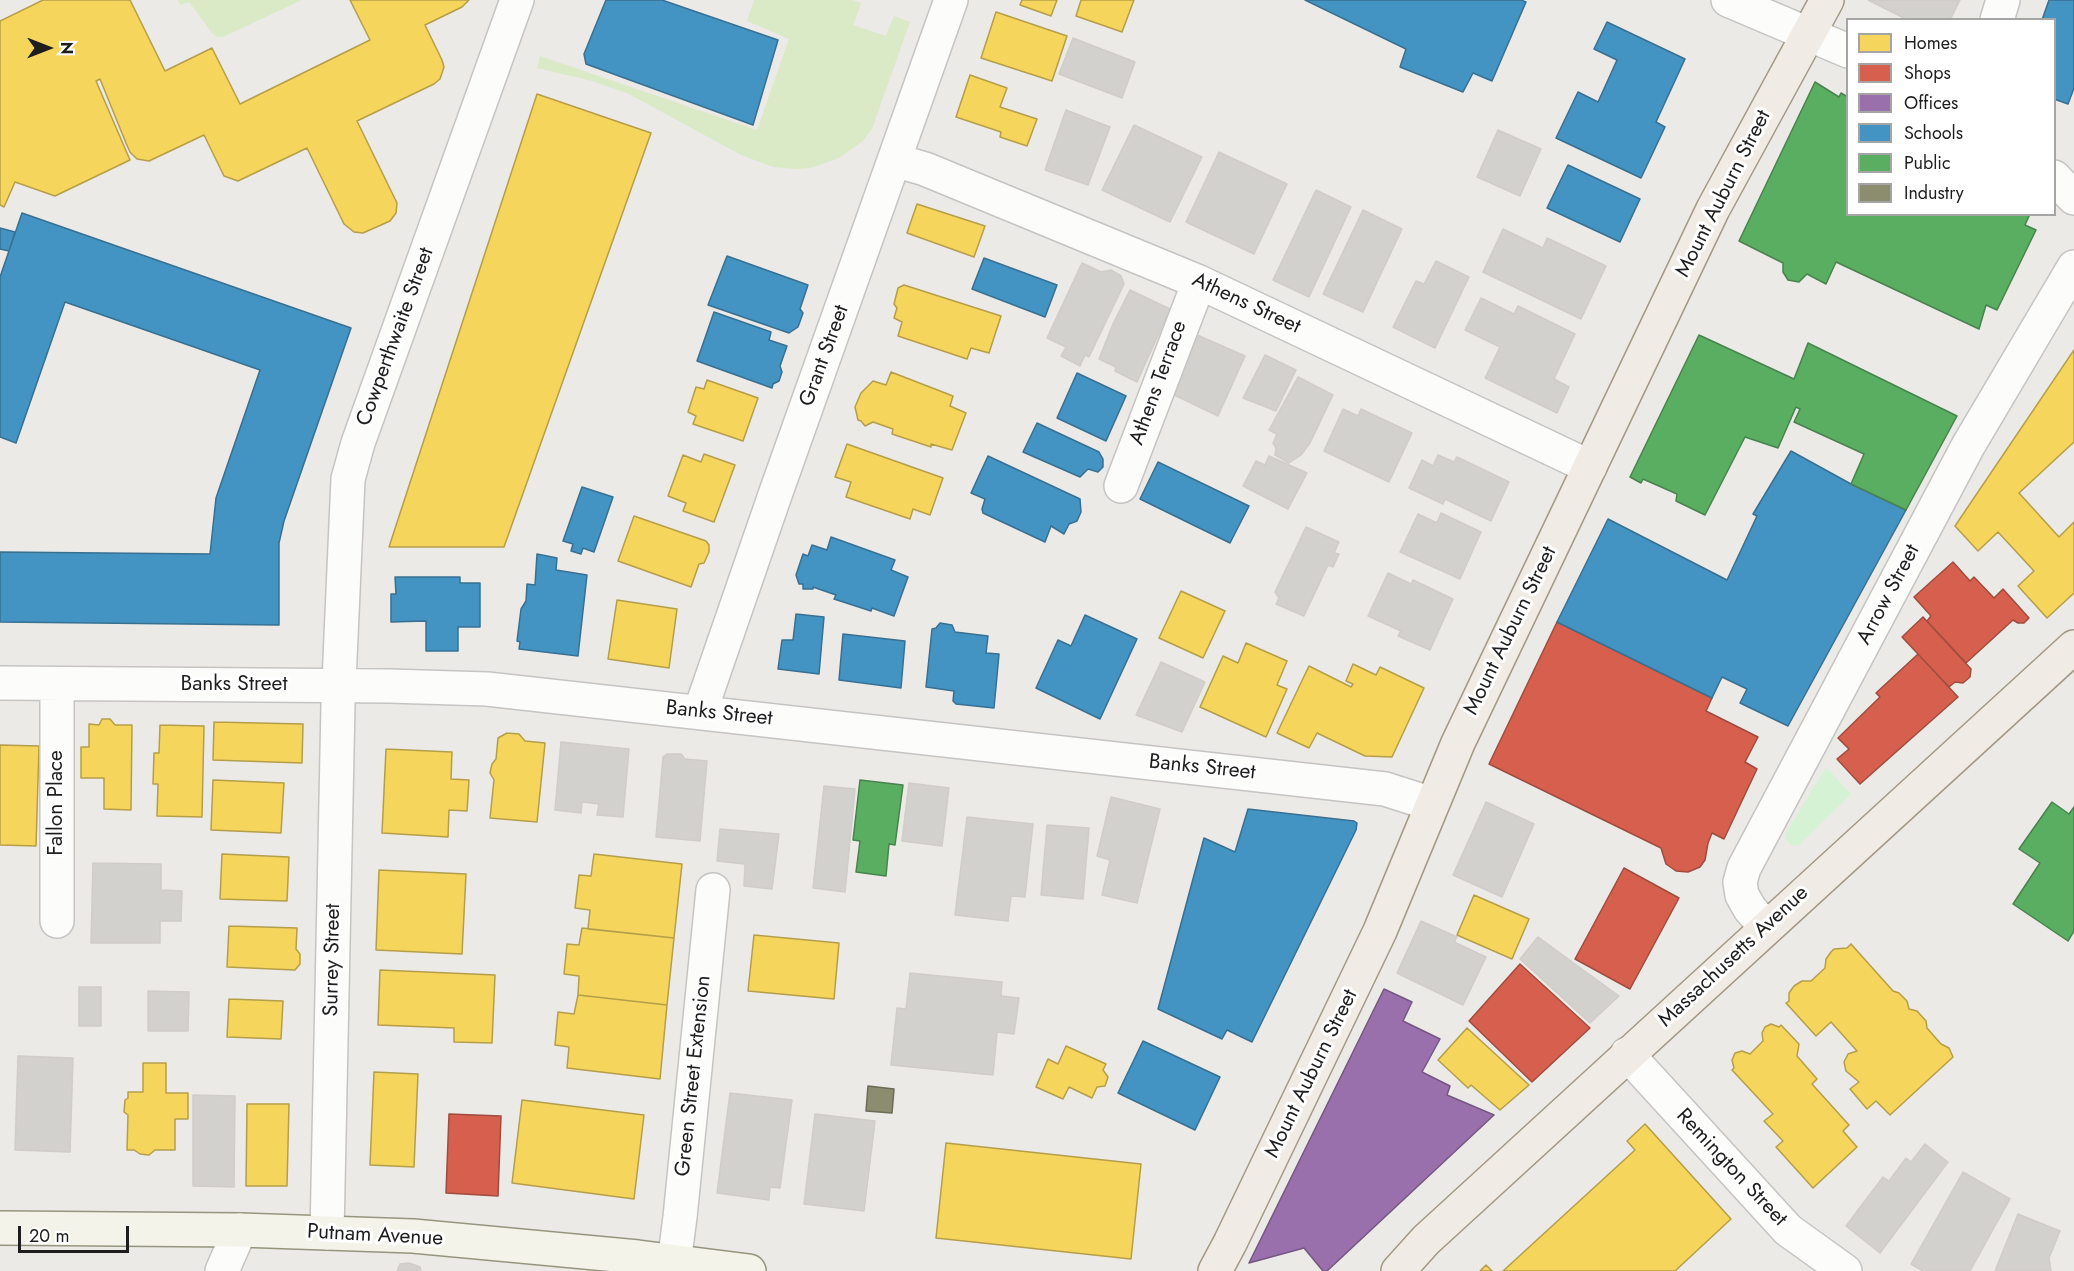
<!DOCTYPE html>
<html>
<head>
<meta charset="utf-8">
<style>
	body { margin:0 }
	#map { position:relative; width:2074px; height:1271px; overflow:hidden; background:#eceae7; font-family:Jost,sans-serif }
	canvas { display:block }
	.legend { position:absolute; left:1846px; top:18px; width:210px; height:198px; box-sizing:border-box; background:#fff; border:2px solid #a5a5a5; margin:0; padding:8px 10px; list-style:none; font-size:18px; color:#1e1e1e }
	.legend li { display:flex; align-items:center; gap:12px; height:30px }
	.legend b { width:30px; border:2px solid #a5a5a5 }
	.north { position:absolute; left:18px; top:18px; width:60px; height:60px; -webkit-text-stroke:4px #fff; paint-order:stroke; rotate:90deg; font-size:16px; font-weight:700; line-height:24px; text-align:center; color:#1e1e1e }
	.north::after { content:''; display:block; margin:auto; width:21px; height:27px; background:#1e1e1e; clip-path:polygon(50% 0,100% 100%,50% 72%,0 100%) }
	.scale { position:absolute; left:18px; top:1226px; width:111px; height:27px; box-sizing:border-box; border:3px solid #1e1e1e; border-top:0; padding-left:8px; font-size:18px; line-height:21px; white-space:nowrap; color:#1e1e1e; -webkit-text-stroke:4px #fff; paint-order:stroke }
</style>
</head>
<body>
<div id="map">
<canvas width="2074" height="1271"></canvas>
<ul class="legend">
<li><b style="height:16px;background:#f6d55c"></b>Homes</li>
<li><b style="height:16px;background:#d6604d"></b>Shops</li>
<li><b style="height:16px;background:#9970ab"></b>Offices</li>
<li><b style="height:16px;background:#4393c3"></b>Schools</li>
<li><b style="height:16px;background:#5aae61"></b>Public</li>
<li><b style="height:16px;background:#8c8c6e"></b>Industry</li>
</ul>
<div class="north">N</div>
<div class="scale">20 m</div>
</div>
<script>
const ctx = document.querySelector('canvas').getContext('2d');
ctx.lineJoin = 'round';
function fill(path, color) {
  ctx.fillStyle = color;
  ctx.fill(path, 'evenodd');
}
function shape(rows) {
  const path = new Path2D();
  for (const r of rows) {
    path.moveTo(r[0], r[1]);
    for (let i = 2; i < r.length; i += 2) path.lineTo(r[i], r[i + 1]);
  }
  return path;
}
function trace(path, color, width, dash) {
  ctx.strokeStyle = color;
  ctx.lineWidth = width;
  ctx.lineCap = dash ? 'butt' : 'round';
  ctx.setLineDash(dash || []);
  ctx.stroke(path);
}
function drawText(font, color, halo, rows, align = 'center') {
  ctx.font = font + ' Jost,sans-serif';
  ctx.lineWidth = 6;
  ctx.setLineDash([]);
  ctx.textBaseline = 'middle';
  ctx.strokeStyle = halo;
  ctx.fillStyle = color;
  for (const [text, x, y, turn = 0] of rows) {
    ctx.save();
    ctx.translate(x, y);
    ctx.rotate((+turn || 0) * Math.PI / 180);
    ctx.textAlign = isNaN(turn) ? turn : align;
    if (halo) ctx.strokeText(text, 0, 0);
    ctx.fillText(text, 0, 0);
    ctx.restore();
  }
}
fill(shape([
	[178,0,302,0,223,37,217,37,212,33,189,2,180,5],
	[754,0,852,0,861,3,853,25,886,36,894,16,910,22,872,129,863,141,839,158,811,168,796,169,773,167,741,155,629,94,592,81,537,68,540,56,757,130,789,39,747,21]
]), '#dae9c6');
fill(shape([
	[1826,767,1851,794,1798,846,1791,845,1786,839,1786,833]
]), '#d5f2d4');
const homes = shape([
	[43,0,130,0,165,71,212,48,240,104,370,40,350,0,469,0,462,7,425,25,442,60,444,67,440,79,434,84,357,121,397,203,396,213,390,221,363,233,354,232,344,224,307,148,238,181,224,176,204,135,149,161,137,159,130,152,126,143,100,79,96,81,130,160,55,196,15,182,4,207,0,205,0,21,43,0],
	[1022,0,1057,0,1051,16,1020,5,1022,0],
	[1081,0,1134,0,1122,32,1076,16,1081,0],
	[996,12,1067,36,1052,81,981,58,996,12],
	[970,75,1007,88,1000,107,1037,119,1027,146,1000,137,1001,132,956,117,970,75],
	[537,94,651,133,504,547,389,547,537,94],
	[917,204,985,226,974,257,907,233,917,204],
	[904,285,1001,316,989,353,971,348,967,359,898,336,902,322,894,318,897,308,894,304,898,288,904,285],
	[2074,350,2074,442,2019,493,2059,537,2074,522,2074,593,2047,618,2018,586,2034,571,1998,532,1978,551,1955,526,2074,350],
	[891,372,953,396,950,406,966,413,952,450,931,444,931,447,892,434,893,429,873,422,865,426,861,421,858,420,855,407,861,393,873,381,886,385,891,372],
	[707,380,758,398,743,441,693,424,696,416,688,412,696,387,704,389,707,380],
	[847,444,943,478,930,515,913,509,910,519,846,497,851,482,835,477,847,444],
	[704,454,735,465,714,522,683,511,686,503,668,496,683,455,701,462,704,454],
	[634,516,706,541,709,545,709,552,704,563,699,564,691,587,618,561,634,516],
	[1181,591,1225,611,1203,658,1159,638,1181,591],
	[617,600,677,609,669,668,608,659,617,600],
	[1246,643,1287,661,1277,685,1287,689,1266,737,1200,707,1223,656,1238,663,1246,643],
	[1353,664,1376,675,1380,667,1424,688,1392,757,1365,756,1317,733,1309,748,1277,733,1309,666,1351,687,1353,684,1346,681,1353,664],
	[102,719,110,719,115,725,132,725,131,810,104,809,104,778,81,778,81,747,89,747,89,724,99,725,102,719],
	[214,722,303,724,302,763,213,760,214,722],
	[160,725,204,726,202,817,157,816,158,784,153,784,154,753,159,753,160,725],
	[507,733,519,734,525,741,545,743,537,822,490,818,494,780,490,773,492,764,496,759,498,738,507,733],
	[0,745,39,746,36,846,0,845,0,745],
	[386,749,452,752,451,779,469,780,467,811,449,810,448,837,382,833,386,749],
	[213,780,284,783,281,833,211,830,213,780],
	[222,854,289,857,287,901,220,899,222,854],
	[594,854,682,864,674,938,588,929,590,910,575,908,579,875,591,876,594,854],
	[379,870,466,874,462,954,376,950,379,870],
	[1474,895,1529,919,1512,959,1457,935,1474,895],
	[229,926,297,928,296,949,300,954,300,964,295,970,227,967,229,926],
	[582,928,674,938,667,1005,578,995,579,976,564,974,567,944,579,945,582,928],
	[754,935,839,943,834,999,748,991,754,935],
	[1851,944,1893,991,1899,993,1907,1001,1909,1009,1917,1011,1926,1021,1927,1028,1941,1044,1949,1048,1953,1057,1890,1115,1876,1101,1867,1109,1850,1089,1859,1082,1846,1071,1844,1062,1848,1054,1857,1051,1831,1022,1816,1036,1786,1003,1789,1001,1789,993,1794,986,1802,981,1811,981,1825,968,1826,959,1831,952,1834,949,1847,948,1851,944],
	[380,970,495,975,492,1043,454,1042,454,1028,378,1025,380,970],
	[578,995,667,1005,660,1079,567,1068,569,1047,555,1045,558,1012,574,1014,578,995],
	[229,999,283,1001,281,1039,227,1037,229,999],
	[1771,1024,1779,1027,1781,1025,1799,1044,1797,1056,1817,1079,1812,1084,1849,1125,1843,1131,1857,1147,1813,1188,1776,1147,1783,1141,1764,1121,1773,1114,1732,1070,1734,1068,1732,1060,1735,1053,1742,1051,1750,1054,1763,1041,1762,1033,1765,1027,1771,1024],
	[1467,1028,1529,1085,1500,1110,1471,1085,1468,1088,1438,1060,1467,1028],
	[1066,1046,1106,1064,1103,1070,1108,1077,1105,1086,1097,1087,1092,1098,1069,1087,1063,1099,1036,1087,1048,1059,1058,1064,1066,1046],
	[143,1063,166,1063,166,1093,188,1093,188,1119,175,1119,175,1150,155,1150,149,1155,140,1154,134,1150,127,1150,128,1115,124,1112,125,1100,128,1098,128,1092,143,1092,143,1063],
	[374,1072,418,1074,414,1167,370,1165,374,1072],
	[522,1100,644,1115,634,1199,512,1183,522,1100],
	[247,1104,289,1104,287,1186,246,1186,247,1104],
	[1645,1124,1731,1219,1675,1271,1503,1271,1635,1150,1627,1141,1645,1124],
	[946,1143,1141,1164,1131,1259,936,1238,946,1143],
	[1486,1265,1492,1271,1480,1271,1486,1265]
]);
fill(homes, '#f6d55c');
trace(homes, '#b59e49', 1.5);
const shops = shape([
	[1953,562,1970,581,1974,577,1994,598,2003,589,2029,618,2024,623,2018,623,2013,620,1966,663,1927,621,1931,616,1914,597,1953,562],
	[1923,617,1971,669,1970,677,1963,683,1955,682,1949,687,1902,637,1923,617],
	[1557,622,1712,698,1706,711,1758,737,1745,762,1757,769,1724,839,1712,833,1708,843,1705,860,1700,867,1688,872,1676,871,1666,864,1661,848,1489,764,1557,622],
	[1918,654,1958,697,1860,784,1837,759,1849,749,1838,738,1880,697,1876,693,1918,654],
	[1624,868,1679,898,1630,989,1575,959,1624,868],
	[1520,964,1590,1028,1532,1082,1469,1021,1520,964],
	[449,1114,501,1116,498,1196,446,1193,449,1114]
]);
fill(shops, '#d6604d');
trace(shops, '#9f4c3f', 1.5);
const offices = shape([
	[1384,989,1412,1002,1403,1021,1440,1039,1422,1072,1450,1086,1447,1095,1494,1115,1327,1271,1323,1271,1304,1248,1249,1263,1384,989]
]);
fill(offices, '#9970ab');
trace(offices, '#745781', 1.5);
const schools = shape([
	[606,0,662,0,778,40,753,125,586,64,584,54,606,0],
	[1305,0,1521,0,1526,2,1492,81,1473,73,1463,92,1400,67,1406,49,1305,0],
	[2049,0,2074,0,2074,88,2068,104,2054,99,2054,20,2042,20,2049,0],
	[1607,22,1685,59,1656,122,1665,127,1641,178,1556,138,1578,92,1598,102,1617,60,1594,49,1607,22],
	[1568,165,1640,199,1620,242,1547,208,1568,165],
	[22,213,351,328,284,521,279,543,279,625,0,622,0,552,210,554,216,498,260,370,65,302,16,443,0,437,0,277,22,213],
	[0,228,15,232,9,251,0,249,0,228],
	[727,256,808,285,800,309,803,313,798,327,789,333,708,305,727,256],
	[984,258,1057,285,1045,317,972,289,984,258],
	[714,312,771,332,769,340,787,346,780,366,782,372,779,381,773,384,772,388,697,361,714,312],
	[1077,373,1126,396,1106,441,1057,418,1077,373],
	[1037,423,1099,452,1103,459,1103,467,1098,472,1088,469,1080,477,1023,452,1037,423],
	[1791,451,1851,484,1906,510,1788,726,1740,703,1747,689,1722,677,1712,698,1557,622,1608,519,1727,580,1757,516,1753,514,1791,451],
	[988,456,1080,499,1081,512,1077,521,1069,524,1064,534,1051,526,1045,542,983,513,982,509,985,499,971,493,988,456],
	[1158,462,1249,506,1230,543,1140,499,1158,462],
	[582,487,613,497,594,552,583,548,581,554,571,551,573,544,563,541,582,487],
	[831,537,895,560,891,570,908,577,894,616,872,608,871,611,834,599,836,595,813,587,813,589,803,589,803,584,799,584,796,575,803,554,808,556,812,545,827,550,831,537],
	[537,554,557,558,556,570,587,575,578,656,519,649,520,642,517,641,521,609,526,601,527,584,535,585,537,554],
	[395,577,460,577,460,583,480,583,480,627,458,627,458,651,426,651,426,621,391,622,391,594,396,594,395,577],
	[796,614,824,617,819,674,778,669,782,640,793,640,796,614],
	[1085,615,1137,639,1100,719,1036,688,1058,640,1071,646,1085,615],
	[940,623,952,625,955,632,988,636,986,653,999,654,994,708,956,704,953,701,954,691,926,687,932,629,936,628,940,623],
	[843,634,905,641,901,688,839,680,843,634],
	[1248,809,1354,821,1357,823,1356,830,1252,1042,1227,1030,1222,1039,1158,1009,1204,838,1235,852,1248,809],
	[1143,1041,1220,1077,1195,1130,1118,1093,1143,1041]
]);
fill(schools, '#4393c3');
trace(schools, '#387092', 1.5);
const public = shape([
	[1815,82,1839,97,1841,93,1848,97,1848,214,2030,214,2025,225,2036,230,1997,310,1986,305,1979,329,1836,262,1826,284,1807,274,1799,282,1788,280,1783,272,1783,263,1739,241,1815,82],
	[1699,335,1794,379,1808,343,1957,416,1906,510,1851,484,1864,454,1794,422,1800,409,1796,407,1778,448,1745,437,1705,515,1676,501,1677,494,1643,479,1641,483,1630,477,1699,335],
	[860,780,903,785,895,845,889,844,886,876,856,872,860,841,853,840,860,780],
	[2052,802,2069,814,2074,807,2074,931,2068,941,2013,904,2040,863,2019,849,2052,802]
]);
fill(public, '#5aae61');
trace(public, '#48834d', 1.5);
const industry = shape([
	[868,1086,894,1089,892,1113,866,1111,868,1086]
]);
fill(industry, '#8c8c6e');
trace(industry, '#6b6b56', 1.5);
const building = shape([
	[1868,0,1960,0,1950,20,1908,20,1868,0],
	[1073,38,1135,62,1122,98,1059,74,1073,38],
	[1066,110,1110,127,1088,185,1045,170,1066,110],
	[1134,125,1202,157,1170,222,1102,190,1134,125],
	[1498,130,1541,149,1520,196,1477,177,1498,130],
	[1219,152,1287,184,1254,254,1186,222,1219,152],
	[1316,190,1351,207,1309,297,1273,280,1316,190],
	[1363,210,1402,229,1363,312,1323,294,1363,210],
	[1503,229,1543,248,1547,238,1606,266,1581,319,1483,272,1503,229],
	[1436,261,1469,277,1435,348,1393,327,1416,281,1424,284,1436,261],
	[1082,263,1101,272,1111,270,1121,276,1124,284,1089,357,1085,355,1080,366,1061,356,1066,347,1047,338,1082,263],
	[1130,290,1170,309,1137,382,1115,371,1116,367,1099,359,1113,324,1130,290],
	[1481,298,1514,314,1518,306,1575,334,1554,379,1569,387,1557,413,1485,378,1500,347,1465,330,1481,298],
	[1195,334,1245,356,1218,416,1168,392,1195,334],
	[1265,355,1296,370,1276,411,1243,398,1265,355],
	[1298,377,1333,395,1310,443,1301,455,1289,463,1275,455,1276,448,1273,443,1277,434,1269,430,1298,377],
	[1343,409,1358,416,1361,409,1412,433,1389,482,1324,451,1343,409],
	[1438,455,1454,462,1457,457,1509,482,1491,521,1445,499,1443,504,1409,488,1422,460,1433,466,1438,455],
	[1269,456,1307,473,1288,509,1243,486,1256,461,1265,465,1269,456],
	[1441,513,1481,532,1460,579,1400,552,1418,514,1437,523,1441,513],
	[1306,527,1339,542,1334,553,1339,554,1333,567,1328,565,1304,616,1276,604,1279,598,1275,592,1306,527],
	[1388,573,1411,584,1413,580,1453,599,1430,650,1398,636,1401,631,1368,616,1388,573],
	[1161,662,1205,682,1182,732,1136,715,1161,662],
	[561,742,629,749,623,817,597,815,599,804,582,802,581,813,555,810,561,742],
	[667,754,681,754,685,759,707,761,700,841,656,837,663,757,667,754],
	[909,783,949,788,942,846,902,841,909,783],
	[824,786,855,789,845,892,813,888,824,786],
	[1111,797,1160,809,1137,903,1102,895,1110,860,1097,856,1111,797],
	[1486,802,1534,824,1502,897,1453,875,1486,802],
	[967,817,1033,824,1025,897,1011,896,1008,921,955,915,967,817],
	[1047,825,1089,828,1083,899,1041,895,1047,825],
	[720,829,779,834,772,889,744,886,745,864,717,861,720,829],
	[93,863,161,864,161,890,182,891,181,921,160,921,160,943,91,943,93,863],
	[1421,921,1457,937,1454,942,1486,957,1463,1005,1397,973,1421,921],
	[1538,937,1619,996,1590,1023,1520,959,1538,937],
	[910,973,1002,982,1001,996,1019,998,1014,1034,997,1032,993,1075,891,1065,897,1008,906,1009,910,973],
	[79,987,101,987,101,1026,79,1026,79,987],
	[148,991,189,992,188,1031,148,1031,148,991],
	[18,1056,73,1058,70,1152,15,1150,18,1056],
	[730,1093,792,1100,780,1188,770,1187,769,1200,717,1193,730,1093],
	[193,1095,235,1096,234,1187,193,1186,193,1095],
	[815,1114,875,1121,864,1211,804,1204,815,1114],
	[1925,1144,1948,1162,1880,1253,1846,1226,1883,1177,1889,1181,1906,1158,1911,1162,1925,1144],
	[1963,1172,2010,1199,1970,1271,1923,1271,1911,1264,1963,1172],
	[2018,1214,2060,1231,2049,1258,2051,1271,1995,1271,2018,1214],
	[409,1263,420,1267,421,1271,397,1271,400,1264,409,1263]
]);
fill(building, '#d3d1ce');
trace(building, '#d0ccc8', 1.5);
const minor = shape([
	[1997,20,2003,0],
	[894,160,925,169,1199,282,1590,467],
	[1121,486,1199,282],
	[0,683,389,686,487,689,1385,789,1432,804],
	[700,712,775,495,951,0],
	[57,921,57,684],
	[1766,927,1750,909,1742,895,1740,882,1744,868,1968,446,2074,267],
	[1627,1054,1788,1230,1845,1271],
	[327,1233,338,704,348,479,358,443,517,0],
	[222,1271,240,1230],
	[673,1271,680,1217,713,890]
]);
const tertiary = shape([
	[1728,0,1848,51],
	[2054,177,2074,198]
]);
const secondary = shape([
	[0,1228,240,1230,413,1236,638,1257,749,1271]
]);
const primary = shape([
	[1215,1271,1230,1243,1380,931,1458,743,1713,209,1827,0],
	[1398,1271,1426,1240,2074,647]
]);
trace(minor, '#c5c4c3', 36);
trace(tertiary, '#c5c4c3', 36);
trace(secondary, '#95957f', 36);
trace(primary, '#a39883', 36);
trace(minor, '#fcfcfb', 33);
trace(tertiary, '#fcfcfb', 33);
trace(secondary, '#f3f3ea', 33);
trace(primary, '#f0ebe4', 33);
drawText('21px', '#1e1e1e', '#fff', [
	["Mount Auburn Street",1724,194,-63],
	["Athens Street",1246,304,25],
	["Cowperthwaite Street",396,337,-70],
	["Grant Street",825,356,-70],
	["Athens Terrace",1159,383,-70],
	["Arrow Street",1889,595,-62],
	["Mount Auburn Street",1511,631,-64],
	["Banks Street",234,685],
	["Banks Street",719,714,6],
	["Banks Street",1202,768,6],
	["Fallon Place",57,803,-90],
	["Massachusetts Avenue",1734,957,-43],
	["Surrey Street",333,960,-89],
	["Mount Auburn Street",1312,1074,-64],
	["Green Street Extension",694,1076,-84],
	["Remington Street",1731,1168,47],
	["Putnam Avenue",375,1236,3]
]);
</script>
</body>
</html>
